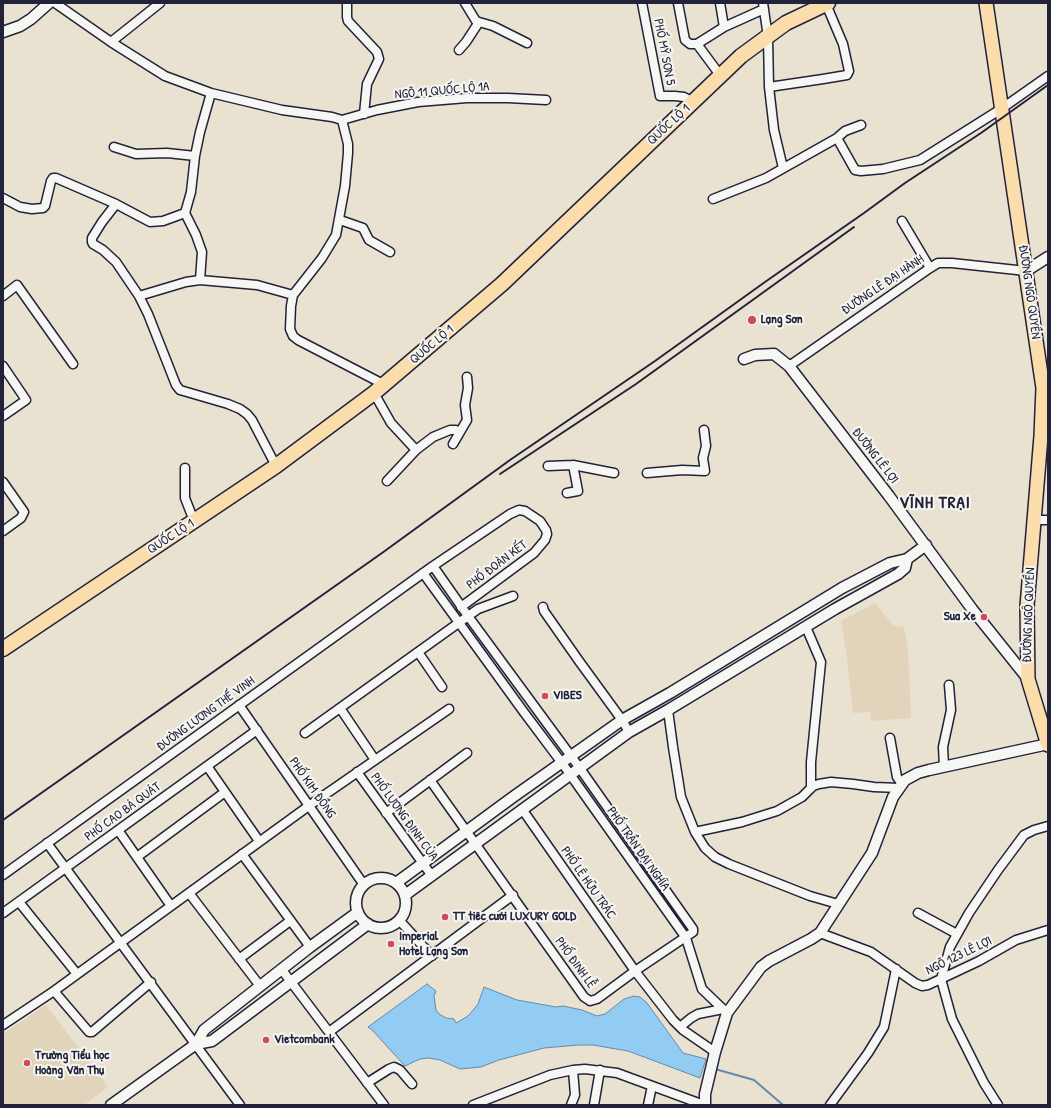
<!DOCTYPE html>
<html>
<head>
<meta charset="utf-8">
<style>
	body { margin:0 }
	#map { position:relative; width:1051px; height:1108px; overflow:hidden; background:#eae2d1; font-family:"Patrick Hand",sans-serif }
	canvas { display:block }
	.frame { position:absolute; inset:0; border:4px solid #22223b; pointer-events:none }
</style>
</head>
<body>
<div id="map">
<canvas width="1051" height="1108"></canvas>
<div class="frame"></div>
</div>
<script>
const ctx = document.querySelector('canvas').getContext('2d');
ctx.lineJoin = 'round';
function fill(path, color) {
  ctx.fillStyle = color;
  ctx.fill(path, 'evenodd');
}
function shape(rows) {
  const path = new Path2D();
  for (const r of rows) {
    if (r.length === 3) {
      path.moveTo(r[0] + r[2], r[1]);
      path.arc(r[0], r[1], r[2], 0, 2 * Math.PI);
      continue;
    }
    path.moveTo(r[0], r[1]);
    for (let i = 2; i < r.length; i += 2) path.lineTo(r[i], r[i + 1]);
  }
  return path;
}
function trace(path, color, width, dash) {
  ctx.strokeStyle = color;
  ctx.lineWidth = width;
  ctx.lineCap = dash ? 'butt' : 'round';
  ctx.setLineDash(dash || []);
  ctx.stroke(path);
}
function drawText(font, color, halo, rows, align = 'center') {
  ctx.font = font + ' "Patrick Hand",sans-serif';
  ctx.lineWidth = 4;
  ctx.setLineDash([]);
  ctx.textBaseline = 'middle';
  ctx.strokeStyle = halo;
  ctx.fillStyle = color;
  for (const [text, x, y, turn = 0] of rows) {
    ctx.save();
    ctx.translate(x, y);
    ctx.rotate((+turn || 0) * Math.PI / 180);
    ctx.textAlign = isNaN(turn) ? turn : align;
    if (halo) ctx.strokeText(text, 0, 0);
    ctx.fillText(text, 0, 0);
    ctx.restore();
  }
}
fill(shape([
	[875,603,893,625,904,627,908,648,911,718,871,721,870,712,853,713,847,659,841,621],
	[46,1005,108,1087,84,1105,3,1105,3,1034]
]), '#e2d4ba');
const water = shape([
	[427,984,436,991,434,996,436,1010,439,1014,446,1018,454,1019,456,1023,468,1016,474,1009,478,1004,484,987,517,1000,556,1007,563,1006,582,1010,597,1016,605,1014,624,999,634,996,640,997,647,1003,683,1053,706,1059,700,1078,628,1051,593,1045,579,1045,544,1048,499,1060,481,1067,460,1069,440,1060,429,1058,420,1059,405,1066,373,1031,368,1027,427,984]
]);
fill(water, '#93ccf2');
trace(water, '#6688a9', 1);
trace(shape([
	[715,1069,754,1080,783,1105]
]), '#6688a9', 2);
const minor = shape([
	[55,3,111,42,165,76,211,93,282,110,332,117,342,120,348,144,348,153,345,186,336,235,322,258,293,295,291,306,290,329,293,336,298,340,385,385],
	[347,3,347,17,348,21,377,52,379,59,367,84,364,114],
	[465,3,476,21,479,22,493,26,527,43],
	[642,3,660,96,675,96,684,97,693,102],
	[678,3,685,40,690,44,697,44],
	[720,3,724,27],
	[763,3,768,37,769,87,774,130,783,168],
	[111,42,160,3],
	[697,44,724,27,764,9],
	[697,44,720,75],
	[459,50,466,42,479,22],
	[769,87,823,79,847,75,849,71,843,44,826,4],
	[342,120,377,110,418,102,467,98,508,98,546,100],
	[837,138,855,170,861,171,883,169,920,160,1001,109,1048,76],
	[114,147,136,154,167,153,195,156],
	[3,198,20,207,32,209,43,208,45,206,51,181,53,178,56,178,116,204,150,222,163,221,185,213],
	[713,199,766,178,837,138,845,131,861,125],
	[116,204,102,222,92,238,92,242,93,244,103,250,116,262,139,296,148,314,176,385,180,390,228,404,240,409,247,414,252,420,276,466],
	[340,220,363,228,369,240,390,252],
	[902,221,930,268],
	[200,280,202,252,196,235,185,213,191,192,195,156,200,132,211,93],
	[3,296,17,285,73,364],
	[139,296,186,282,200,280,257,285,293,295],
	[3,366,26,400,3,416],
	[789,366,930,268,938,263,952,263,1026,271],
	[374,393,391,423,416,450],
	[453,444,467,420,465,405,468,388,467,377],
	[548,466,573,465,614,473],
	[185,468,185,498,194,521],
	[647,473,682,470,705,471,703,458,706,446,704,430],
	[387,481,416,450,433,437,450,430,456,430,460,432],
	[3,482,24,512,21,518,3,531],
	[567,493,578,491,573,465],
	[1034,520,1048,520],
	[423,573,523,711,562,763,686,938,702,989,727,1013],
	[543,607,544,611,579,661,622,720,629,732],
	[806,627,821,662,811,762,811,788],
	[418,652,442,687],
	[239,705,364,885],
	[340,708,375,760],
	[668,710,673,747,681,797,695,832,705,848,715,857,729,864,810,896,838,904],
	[305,733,478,609,513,596],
	[890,738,897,777,902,784],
	[207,766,259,841],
	[944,766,943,747,951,710,949,685],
	[357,772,432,876],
	[430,780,584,997,590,1001,597,999,635,971,693,932,693,929,579,767,468,616,433,566],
	[522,809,635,971,673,1020,683,1030,715,1052],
	[386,813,467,753],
	[118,830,171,906],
	[695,832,742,822,777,811,802,797,813,786,819,784,831,782,853,784,874,787,899,788],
	[47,843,240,1105],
	[242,854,310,947],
	[137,857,225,792],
	[3,875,433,566,510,514,519,510,525,511,540,521,546,530,547,534,545,540,534,553,461,607],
	[189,893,260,986],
	[19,902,77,974],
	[3,913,257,730],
	[918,913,957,934],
	[399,920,432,956],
	[820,933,871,952,915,983,922,986,928,985,979,961,1016,940,1048,930],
	[239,959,290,921],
	[282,970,384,1105],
	[54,991,89,1032,92,1032,151,982],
	[3,1025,54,991,310,805,449,709],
	[680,1027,691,1018,698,1014,723,1009],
	[329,1032,513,895],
	[367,1083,389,1069,394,1067,400,1070,412,1084],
	[473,1105,550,1075,573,1070,585,1069,617,1073,704,1105],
	[571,1105,575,1095,573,1070],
	[594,1105,600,1070],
	[648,1105,652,1086],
	[830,1105,868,1053,884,1027,896,969],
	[998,1105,984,1083,952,1019,941,979,950,947,969,913,998,870,1024,835,1034,830,1048,826]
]);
const tertiary = shape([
	[3,32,20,26,31,19,49,3],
	[1026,271,1048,257],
	[744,359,755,355,774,354,789,366,889,496,972,609,1028,679],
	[381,903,25],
	[396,883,513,797,622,720,670,693,842,588,890,563,907,559,926,545],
	[405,895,629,732,668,710,835,609,898,574,905,568,907,559],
	[196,1044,212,1041,368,924],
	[111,1105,196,1044,204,1030,310,947,358,912],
	[705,1105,705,1094,715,1052,727,1013,761,967,769,961,811,939,820,933,872,853,893,797,905,780,918,773,929,770,1048,744]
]);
const primary = shape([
	[986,3,1043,388,1041,436,1027,606,1028,679,1048,745]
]);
const trunk = shape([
	[3,649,276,466,374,393,502,284,741,56,786,23,828,3]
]);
trace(minor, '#22223b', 11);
trace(tertiary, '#22223b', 13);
trace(primary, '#22223b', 16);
trace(trunk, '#22223b', 17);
trace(minor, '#f6f6f2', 8);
trace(tertiary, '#f6f6f2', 10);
trace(primary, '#faddab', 13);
trace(trunk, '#faddab', 14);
trace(shape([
	[500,474,636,384,854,227],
	[3,820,382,553,510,460,655,361,765,282,864,213,905,183,981,133,1048,85]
]), '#22223b', 2);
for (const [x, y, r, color] of [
	[752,320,5,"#d1495b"],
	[984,617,4,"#d1495b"],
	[545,696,4,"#d1495b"],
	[445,917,4,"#d1495b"],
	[391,944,4,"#d1495b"],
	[266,1040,4,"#d1495b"],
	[27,1063,4,"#d1495b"]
]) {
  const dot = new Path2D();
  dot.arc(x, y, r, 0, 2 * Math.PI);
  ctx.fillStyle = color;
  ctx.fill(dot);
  trace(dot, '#f6f6f2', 1.5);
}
drawText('13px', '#22223b', '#f6f6f2', [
	["PHỐ MỸ SƠN 5",664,52,79],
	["NGÕ 11 QUỐC LỘ 1A",442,91,-5],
	["QUỐC LỘ 1",669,125,-43],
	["ĐƯỜNG LÊ ĐẠI HÀNH",883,285,-34],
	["ĐƯỜNG NGÔ QUYỀN",1029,292,82],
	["QUỐC LỘ 1",432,345,-40],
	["ĐƯỜNG LÊ LỢI",875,456,52],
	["QUỐC LỘ 1",171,537,-33],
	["PHỐ ĐOÀN KẾT",497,565,-37],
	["ĐƯỜNG NGÔ QUYỀN",1029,615,-88],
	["ĐƯỜNG LƯƠNG THẾ VINH",206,714,-36],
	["PHỐ KIM ĐỒNG",312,788,55],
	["PHỐ CAO BÁ QUÁT",123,812,-36],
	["PHỐ LƯƠNG ĐỊNH CỦA",404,817,54],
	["PHỐ TRẦN ĐẠI NGHĨA",638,849,55],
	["PHỐ LÊ HỮU TRÁC",588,883,55],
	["NGÕ 123 LÊ LỢI",959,956,-26],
	["PHỐ ĐINH LỄ",575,963,54]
]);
drawText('bold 13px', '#22223b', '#f6f6f2', [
	["Lạng Sơn",761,320],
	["Sua Xe",976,617,"right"],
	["VIBES",553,696],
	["TT tiêc cưới LUXURY GOLD",453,917],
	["Imperial",399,937],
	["Hotel Lạng Sơn",399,952],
	["Vietcombank",274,1040],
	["Trường Tiểu học",35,1056],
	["Hoàng Văn Thụ",35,1071]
], 'left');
ctx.letterSpacing = '1px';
drawText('bold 17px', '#22223b', '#f6f6f2', [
	["VĨNH TRẠI",935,503]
]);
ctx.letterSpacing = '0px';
</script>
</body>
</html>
